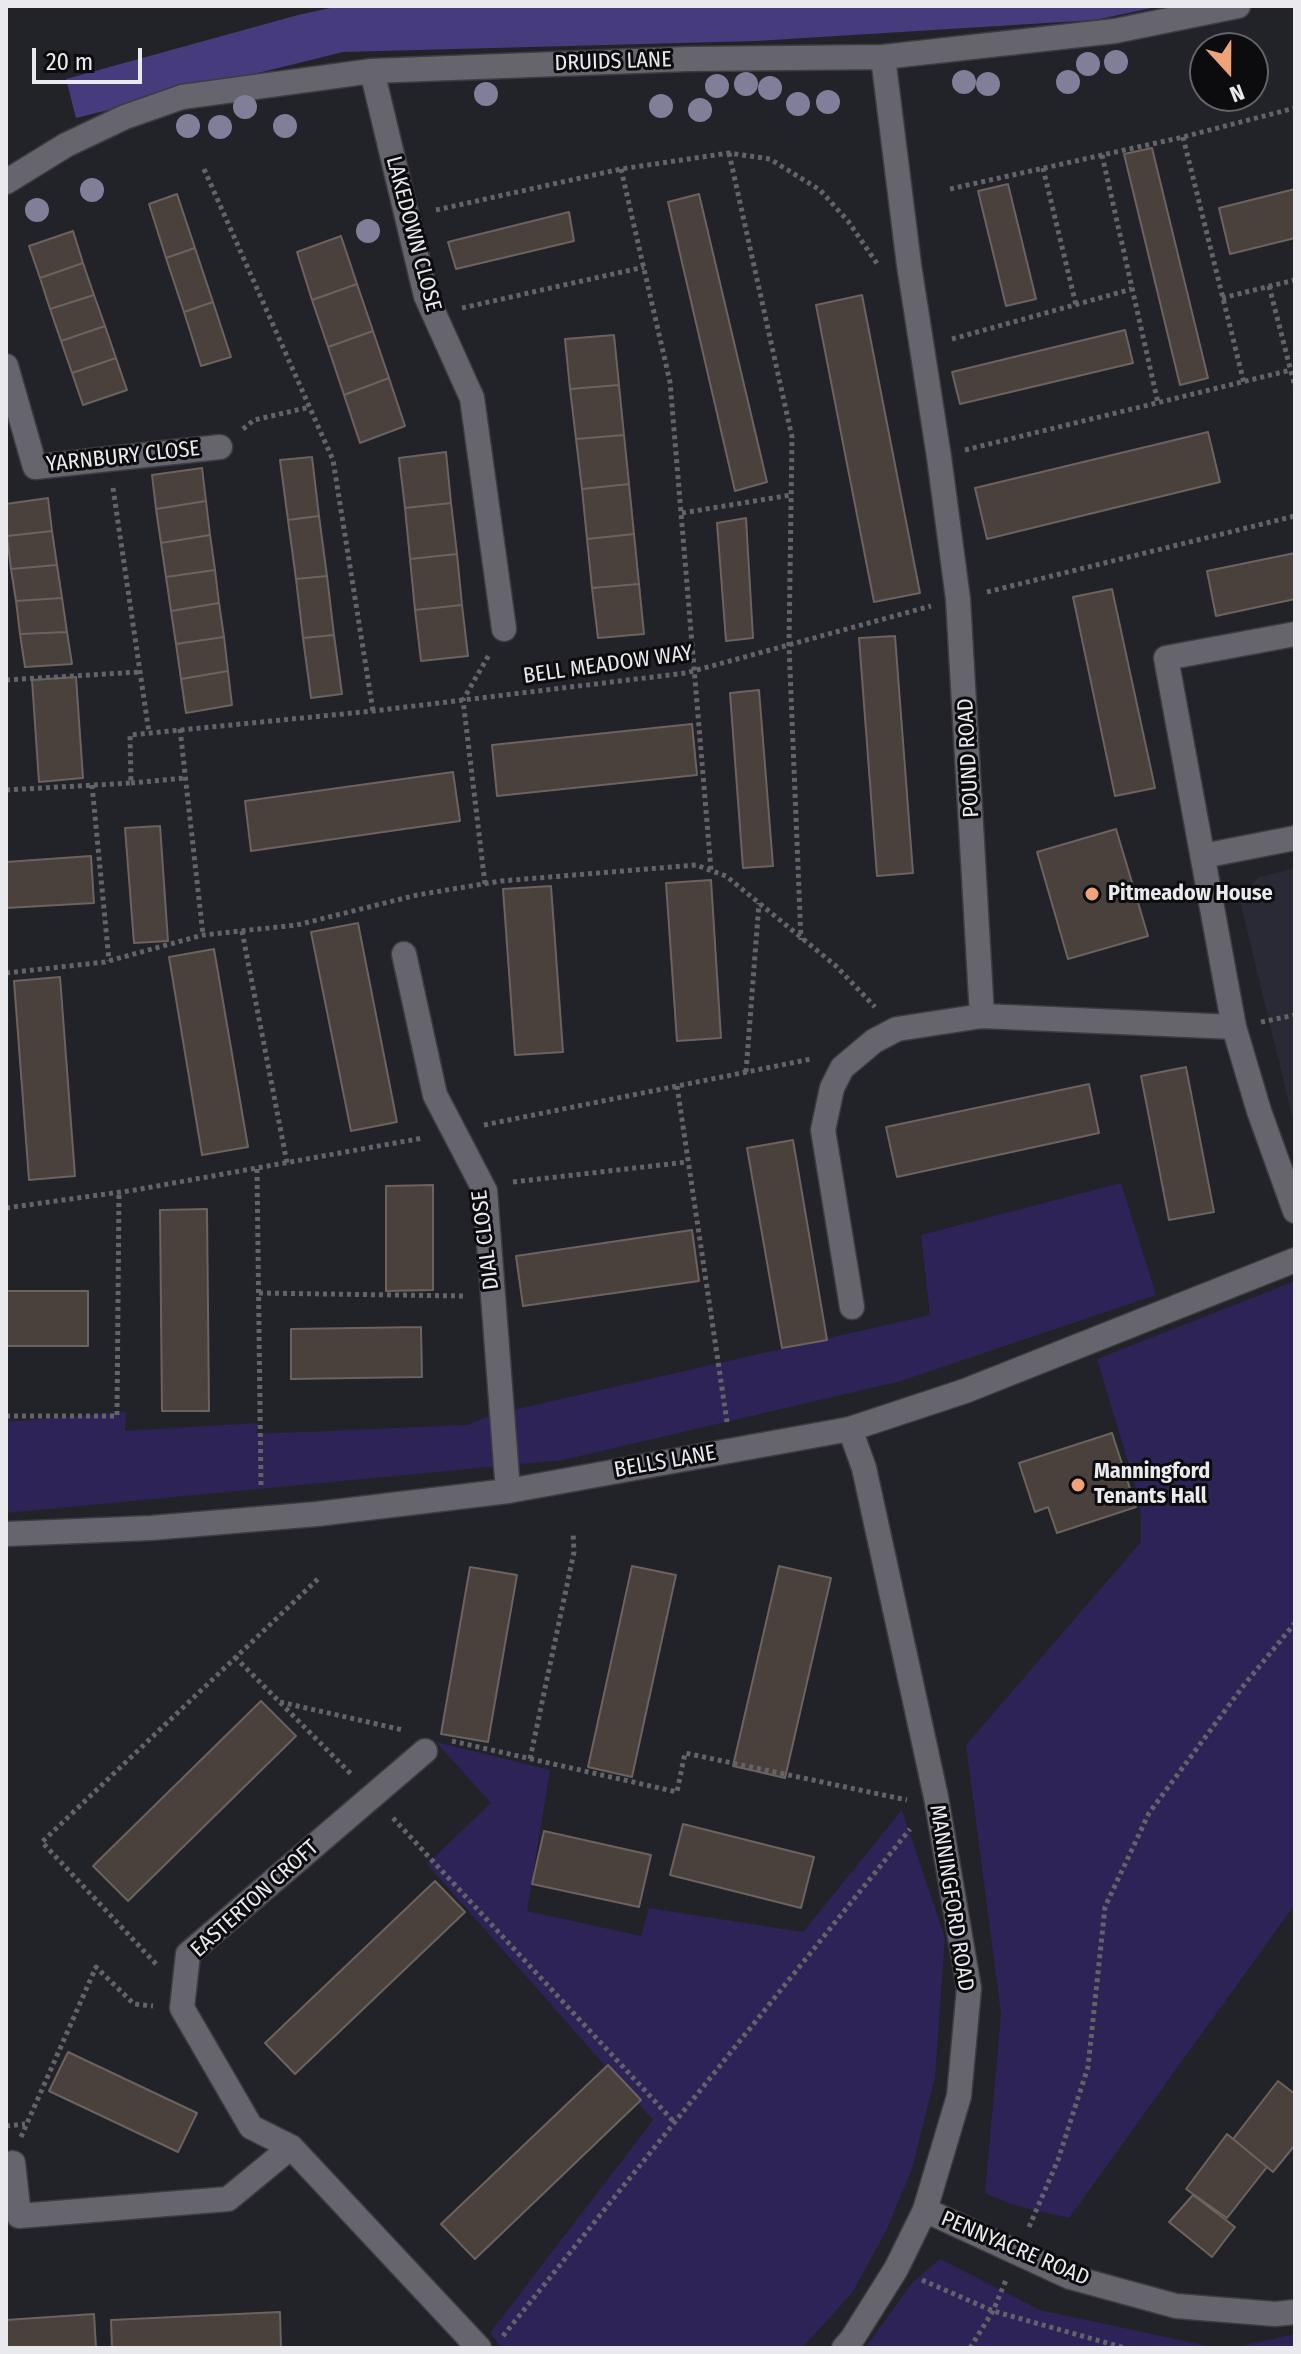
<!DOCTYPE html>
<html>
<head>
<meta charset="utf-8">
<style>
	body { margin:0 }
	#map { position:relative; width:1301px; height:2354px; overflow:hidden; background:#222229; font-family:"Fira Sans Condensed",sans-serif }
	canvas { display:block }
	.frame { position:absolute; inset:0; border:8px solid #e9e9ee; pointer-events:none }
	.north { position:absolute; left:1189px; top:32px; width:80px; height:80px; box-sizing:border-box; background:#0c0c0f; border:2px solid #646468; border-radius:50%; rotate:159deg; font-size:22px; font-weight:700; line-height:32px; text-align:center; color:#e9e9ee }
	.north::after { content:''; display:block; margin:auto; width:28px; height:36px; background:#f0a278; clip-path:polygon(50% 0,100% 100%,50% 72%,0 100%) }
	.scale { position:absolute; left:32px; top:48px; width:110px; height:36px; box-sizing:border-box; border:4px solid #e9e9ee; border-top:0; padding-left:10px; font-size:24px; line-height:28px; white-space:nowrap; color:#e9e9ee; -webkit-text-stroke:6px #0c0c0f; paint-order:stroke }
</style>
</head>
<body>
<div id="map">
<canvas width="1301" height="2354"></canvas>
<div class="frame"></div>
<div class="north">N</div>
<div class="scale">20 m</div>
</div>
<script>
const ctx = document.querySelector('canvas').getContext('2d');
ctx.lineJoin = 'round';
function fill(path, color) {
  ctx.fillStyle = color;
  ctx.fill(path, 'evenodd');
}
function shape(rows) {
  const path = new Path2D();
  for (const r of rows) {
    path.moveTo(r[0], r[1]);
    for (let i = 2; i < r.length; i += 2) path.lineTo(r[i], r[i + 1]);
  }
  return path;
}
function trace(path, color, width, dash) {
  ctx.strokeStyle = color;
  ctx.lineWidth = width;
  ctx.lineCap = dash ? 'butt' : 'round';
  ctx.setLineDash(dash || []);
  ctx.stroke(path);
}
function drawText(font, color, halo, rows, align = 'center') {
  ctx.font = font + ' "Fira Sans Condensed",sans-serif';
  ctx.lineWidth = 6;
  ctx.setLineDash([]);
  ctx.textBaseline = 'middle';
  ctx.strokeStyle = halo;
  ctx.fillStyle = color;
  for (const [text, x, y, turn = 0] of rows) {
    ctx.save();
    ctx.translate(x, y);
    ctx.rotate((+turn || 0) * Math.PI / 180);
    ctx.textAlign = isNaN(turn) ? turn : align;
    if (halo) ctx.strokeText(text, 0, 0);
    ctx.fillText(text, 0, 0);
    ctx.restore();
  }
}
fill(shape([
	[1295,868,1295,1128,1239,897,1259,877]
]), '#2a2936');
fill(shape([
	[1121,1183,1156,1295,901,1381,563,1460,6,1513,6,1422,126,1412,125,1431,258,1423,256,1434,468,1425,491,1415,930,1315,921,1235],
	[1295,1281,1295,1904,1069,2218,1013,2205,985,2193,1001,2014,966,1745,1141,1542,1140,1502,1097,1359],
	[436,1742,550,1770,527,1911,641,1936,649,1908,803,1932,902,1810,945,1938,935,2077,912,2169,886,2231,852,2293,802,2348,502,2348,490,2333,653,2120,427,1864,491,1803],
	[940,2259,1040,2310,1217,2348,865,2348,912,2283],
	[1295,2334,1295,2348,1233,2348]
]), '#2d2357');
fill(shape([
	[339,6,1161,6,1095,20,756,41,343,52,76,118,66,79,298,15]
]), '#463b7d');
const building = shape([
	[1152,148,1208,378,1180,385,1124,154,1152,148],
	[1008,184,1036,299,1006,306,978,191,1008,184],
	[1295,189,1295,238,1230,254,1219,208,1295,189],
	[177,194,195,248,166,258,149,204,177,194],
	[699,194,767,482,735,491,668,202,699,194],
	[569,212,574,241,456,269,448,242,569,212],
	[73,231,83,263,40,278,29,246,73,231],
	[341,236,357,284,312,300,297,252,341,236],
	[195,248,213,302,184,312,166,258,195,248],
	[83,263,94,295,50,309,40,278,83,263],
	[357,284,373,331,328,347,312,300,357,284],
	[94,295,105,326,61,341,50,309,94,295],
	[862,295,920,593,874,602,816,305,862,295],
	[213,302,231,357,201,366,184,312,213,302],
	[105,326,116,358,72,373,61,341,105,326],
	[1125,330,1133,363,960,404,952,372,1125,330],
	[373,331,389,378,344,395,328,347,373,331],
	[614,335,619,385,570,389,565,339,614,335],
	[116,358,127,390,83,405,72,373,116,358],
	[389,378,405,426,360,443,344,395,389,378],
	[619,385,624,435,576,439,570,389,619,385],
	[1208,432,1220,482,987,539,975,488,1208,432],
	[624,435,629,484,582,489,576,439,624,435],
	[446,452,451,503,405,508,399,458,446,452],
	[312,457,319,516,288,520,280,460,312,457],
	[202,468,206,501,156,509,152,475,202,468],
	[629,484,634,534,587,539,582,489,629,484],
	[48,498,52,531,7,536,6,504,48,498],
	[206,501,210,535,161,543,156,509,206,501],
	[451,503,457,554,410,559,405,508,451,503],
	[319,516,327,576,296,579,288,520,319,516],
	[746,518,753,638,726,641,717,523,746,518],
	[52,531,57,565,11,569,7,536,52,531],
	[634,534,639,584,592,588,587,539,634,534],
	[210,535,215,570,166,577,161,543,210,535],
	[1295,553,1295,599,1216,616,1207,571,1295,553],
	[457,554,462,605,415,610,410,559,457,554],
	[57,565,62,598,16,601,11,569,57,565],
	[215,570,219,603,171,611,166,577,215,570],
	[327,576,334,635,303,638,296,579,327,576],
	[639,584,644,634,598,638,592,588,639,584],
	[1112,589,1155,788,1115,796,1073,597,1112,589],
	[62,598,67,632,20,634,16,601,62,598],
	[219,603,224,637,176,644,171,611,219,603],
	[462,605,468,656,421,661,415,610,462,605],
	[67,632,72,664,25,667,20,634,67,632],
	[334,635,342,694,311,698,303,638,334,635],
	[895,636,913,873,877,876,859,638,895,636],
	[224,637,228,671,181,679,176,644,224,637],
	[228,671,232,705,186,713,181,679,228,671],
	[76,677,83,778,39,782,32,680,76,677],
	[759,690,773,866,743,868,730,693,759,690],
	[692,724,697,775,497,796,492,745,692,724],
	[453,772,460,821,251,851,245,801,453,772],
	[160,826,168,941,134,943,125,828,160,826],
	[1116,829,1148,936,1068,959,1037,852,1116,829],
	[91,856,94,903,6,908,6,862,91,856],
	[711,880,721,1038,677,1041,666,883,711,880],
	[551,886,563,1052,515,1055,503,889,551,886],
	[358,923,397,1122,351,1131,311,932,358,923],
	[214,949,248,1147,202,1155,169,957,214,949],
	[60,977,75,1176,29,1180,14,981,60,977],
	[1186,1067,1214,1212,1169,1220,1141,1076,1186,1067],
	[1089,1084,1099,1133,897,1177,886,1127,1089,1084],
	[793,1140,827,1340,782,1348,747,1148,793,1140],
	[433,1185,433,1290,386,1291,386,1186,433,1185],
	[207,1209,209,1411,162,1411,160,1210,207,1209],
	[692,1230,699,1281,523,1306,516,1256,692,1230],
	[6,1291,88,1291,88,1346,6,1346,6,1291],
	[421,1327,422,1377,291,1379,291,1329,421,1327],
	[1112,1433,1136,1507,1057,1533,1048,1507,1035,1512,1019,1463,1112,1433],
	[632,1566,676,1575,632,1777,588,1767,632,1566],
	[779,1566,831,1578,785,1778,733,1766,779,1566],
	[470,1567,517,1575,488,1742,441,1734,470,1567],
	[261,1701,296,1736,128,1901,93,1866,261,1701],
	[683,1824,814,1857,801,1908,670,1875,683,1824],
	[544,1831,651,1855,639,1907,532,1884,544,1831],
	[435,1881,465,1912,295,2074,265,2043,435,1881],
	[68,2052,197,2113,178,2152,49,2091,68,2052],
	[608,2065,641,2100,475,2259,441,2224,608,2065],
	[1278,2081,1295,2094,1295,2145,1273,2172,1233,2139,1278,2081],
	[1227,2134,1267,2167,1227,2218,1186,2189,1227,2134],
	[1193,2195,1235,2227,1212,2257,1169,2222,1193,2195],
	[280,2312,281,2348,112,2348,111,2320,280,2312],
	[94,2314,96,2348,6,2348,6,2320,94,2314]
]);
fill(building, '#4a413d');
trace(building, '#6c635f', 2);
const minor = shape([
	[883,57,909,265,939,457,958,599,982,1016,1234,1027,1259,1111,1295,1211],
	[372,71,426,296,472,398,504,629],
	[6,182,66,145,125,117,182,97,372,71,688,59,883,57,1115,31,1238,6],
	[6,366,35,467,220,447],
	[1203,856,1295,838],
	[404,954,435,1095,485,1191,508,1491],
	[1234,1027,1166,658,1295,634],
	[852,1307,823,1130,832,1088,842,1068,874,1041,897,1029,982,1016],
	[425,1751,188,1954,182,2008,251,2127,291,2147,479,2348],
	[13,2163,19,2216,228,2199,291,2147],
	[925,2210,1070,2277,1176,2306,1275,2314,1295,2312],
	[844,2348,852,2339,896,2269,925,2210,959,2096,969,1988,936,1797,864,1468,850,1429]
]);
const tertiary = shape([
	[6,1534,151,1528,317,1514,508,1491,850,1429,965,1391,1295,1260]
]);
trace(minor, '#3d3c42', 27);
trace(tertiary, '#3d3c42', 27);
trace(shape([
	[1183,137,1244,383],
	[729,153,792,437,789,645,801,940],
	[1102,155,1158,403],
	[1043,168,1076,305],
	[204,169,333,460,373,711],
	[621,169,670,382,711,870],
	[950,189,1183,137,1295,108],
	[436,210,621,169,729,153,770,159,820,190,848,221,878,265],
	[1269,286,1295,387],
	[1222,298,1295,280],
	[462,308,644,267],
	[952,339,1132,289],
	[243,429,254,420,310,407],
	[965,450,1291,370],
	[113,488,149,733],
	[682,513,791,495],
	[987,592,1295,516],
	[6,680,140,672],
	[180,729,203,935],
	[131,783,185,778],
	[92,785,109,961],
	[6,790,131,783,130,735,373,711,686,673,931,606],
	[485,884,463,700,490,653],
	[242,931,287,1163],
	[6,973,105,962,203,935,297,925,417,895,501,881,696,865,726,876,836,966,875,1007],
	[1261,1022,1295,1015],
	[746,1072,759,903],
	[677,1086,727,1422],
	[484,1125,811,1059],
	[257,1169,261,1489],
	[513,1182,687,1162],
	[6,1208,135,1190,423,1138],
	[259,1293,464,1296],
	[6,1416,117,1416,119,1192],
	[235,1657,353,1776],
	[280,1702,403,1730],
	[452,1741,677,1792,685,1753,907,1800],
	[530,1759,574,1552,573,1532],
	[393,1818,675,2123],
	[156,1964,42,1842,320,1577],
	[6,2126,25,2124],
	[21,2137,96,1967,134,2004,153,2006],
	[1029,2227,1058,2160,1088,2067,1105,1907,1149,1813,1244,1685,1295,1623],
	[922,2280,993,2311,1125,2348],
	[503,2336,910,1829],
	[970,2348,993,2311,1006,2280]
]), '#636369', 5, [4, 4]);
trace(minor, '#66656e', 24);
trace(tertiary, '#66656e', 24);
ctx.fillStyle = '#807e98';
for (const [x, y] of [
	[1116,62],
	[1088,64],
	[964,82],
	[1068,82],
	[746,84],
	[988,84],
	[717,86],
	[770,88],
	[486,94],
	[828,102],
	[798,104],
	[661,106],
	[245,107],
	[700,110],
	[188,126],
	[285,126],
	[220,127],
	[92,190],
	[37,210],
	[368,231]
]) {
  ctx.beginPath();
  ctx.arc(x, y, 12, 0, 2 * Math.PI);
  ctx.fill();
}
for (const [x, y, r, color] of [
	[1092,894,8,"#f0a278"],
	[1078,1485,8,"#f0a278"]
]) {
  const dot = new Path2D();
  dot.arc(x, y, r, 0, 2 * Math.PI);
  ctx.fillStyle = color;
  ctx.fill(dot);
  trace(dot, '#0c0c0f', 3);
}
drawText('22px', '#e9e9ee', '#0c0c0f', [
	["DRUIDS LANE",613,62,-2],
	["LAKEDOWN CLOSE",413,234,75],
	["YARNBURY CLOSE",123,457,-6],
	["BELL MEADOW WAY",608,665,-8],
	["POUND ROAD",969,758,-93],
	["DIAL CLOSE",486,1240,-97],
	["BELLS LANE",665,1462,-10],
	["MANNINGFORD ROAD",951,1898,81],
	["EASTERTON CROFT",255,1899,-42],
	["PENNYACRE ROAD",1015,2249,23]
]);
drawText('bold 22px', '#e9e9ee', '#0c0c0f', [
	["Pitmeadow House",1108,894],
	["Manningford",1094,1472],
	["Tenants Hall",1094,1497]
], 'left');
</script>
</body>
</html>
